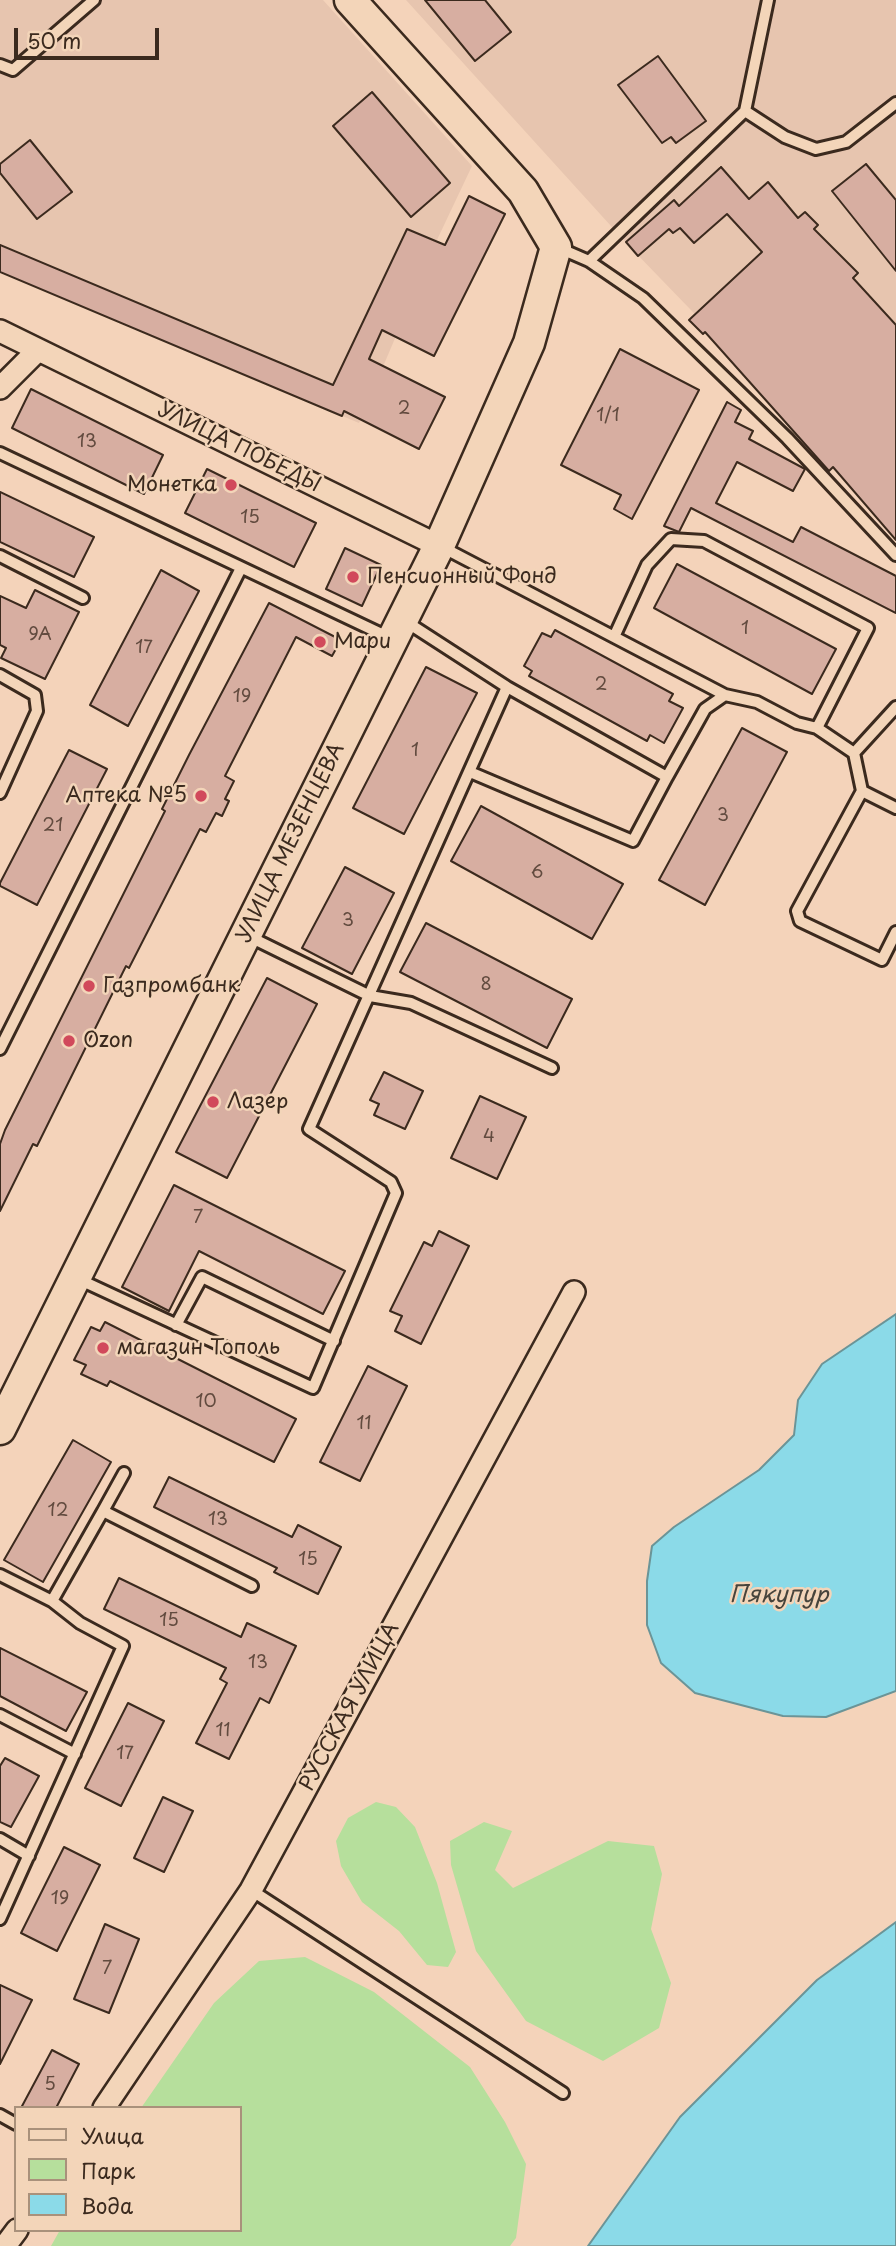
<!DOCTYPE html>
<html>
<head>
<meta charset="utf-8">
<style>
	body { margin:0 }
	#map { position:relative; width:896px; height:2246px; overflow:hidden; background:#f4d3ba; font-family:"Playpen Sans",sans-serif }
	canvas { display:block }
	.legend { position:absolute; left:14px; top:2106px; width:228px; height:126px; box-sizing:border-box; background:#f3d5b9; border:2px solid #a9917b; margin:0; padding:9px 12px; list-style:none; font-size:21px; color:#3b2a1e }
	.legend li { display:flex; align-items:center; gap:14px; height:35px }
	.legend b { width:35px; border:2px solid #a9917b }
	.scale { position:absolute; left:14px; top:28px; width:145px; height:32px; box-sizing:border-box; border:4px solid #3b2a1e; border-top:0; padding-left:9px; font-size:21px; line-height:24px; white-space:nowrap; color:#3b2a1e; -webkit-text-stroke:5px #f3d5b9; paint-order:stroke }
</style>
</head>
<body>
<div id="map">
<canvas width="896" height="2246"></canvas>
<ul class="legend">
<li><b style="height:9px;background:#f3d5b9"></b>Улица</li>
<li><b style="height:19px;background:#b6df9c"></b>Парк</li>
<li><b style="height:19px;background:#8bdae8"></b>Вода</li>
</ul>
<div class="scale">50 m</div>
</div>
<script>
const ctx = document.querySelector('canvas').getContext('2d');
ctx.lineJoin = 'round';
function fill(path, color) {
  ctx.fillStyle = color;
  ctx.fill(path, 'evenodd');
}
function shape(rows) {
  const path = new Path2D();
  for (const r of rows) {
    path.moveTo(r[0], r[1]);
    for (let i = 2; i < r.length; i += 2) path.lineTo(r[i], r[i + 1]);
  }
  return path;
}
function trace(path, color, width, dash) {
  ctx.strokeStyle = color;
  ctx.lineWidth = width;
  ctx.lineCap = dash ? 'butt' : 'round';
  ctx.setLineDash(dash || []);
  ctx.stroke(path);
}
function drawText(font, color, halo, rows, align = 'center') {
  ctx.font = font + ' "Playpen Sans",sans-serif';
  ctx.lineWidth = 5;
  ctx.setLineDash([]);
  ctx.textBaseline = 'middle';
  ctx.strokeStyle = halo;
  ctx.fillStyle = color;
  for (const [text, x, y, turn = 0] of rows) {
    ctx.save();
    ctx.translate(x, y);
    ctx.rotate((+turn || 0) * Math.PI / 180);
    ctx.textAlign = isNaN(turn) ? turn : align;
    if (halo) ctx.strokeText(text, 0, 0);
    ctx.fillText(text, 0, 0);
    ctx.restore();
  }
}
fill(shape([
	[0,0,323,0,472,166,436,242,359,423,0,272],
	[406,0,896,0,896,522,630,247]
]), '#e7c5af');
fill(shape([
	[376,1802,396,1807,415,1827,437,1883,456,1952,448,1967,427,1965,399,1931,362,1902,341,1866,336,1841,348,1818],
	[484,1822,512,1831,495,1870,513,1888,608,1841,654,1846,662,1874,651,1929,671,1983,659,2028,603,2061,526,2021,476,1951,451,1865,450,1841],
	[305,1957,374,1992,470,2067,505,2122,526,2164,516,2238,510,2246,51,2246,60,2230,240,2230,240,2108,141,2108,214,2003,259,1961]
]), '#b6df9c');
const water = shape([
	[896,1314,896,1691,826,1717,783,1716,695,1693,661,1663,647,1625,647,1581,652,1546,674,1527,759,1470,794,1435,798,1400,822,1364,896,1314],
	[896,1922,896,2246,588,2246,680,2117,817,1980,896,1922]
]);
fill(water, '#8bdae8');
trace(water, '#6b9497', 2);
const building = shape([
	[425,0,485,0,511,32,475,61,425,0],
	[658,56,706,121,676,143,671,137,662,143,618,85,658,56],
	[372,92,450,183,411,217,333,126,372,92],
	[30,140,72,192,37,219,0,173,0,164,30,140],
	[866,164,896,200,896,271,832,191,866,164],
	[721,167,749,199,768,182,798,218,805,212,818,225,814,229,858,273,853,278,896,325,896,540,833,467,829,471,705,332,703,334,689,320,762,252,727,214,694,243,680,228,673,233,669,229,638,256,626,242,674,200,679,206,721,167],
	[469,196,505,214,434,356,382,330,369,359,445,397,419,449,344,411,342,416,0,272,0,245,333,385,407,229,445,245,469,196],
	[620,349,699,390,632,519,614,509,621,495,561,465,620,349],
	[31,389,163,455,144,494,12,428,31,389],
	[727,402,741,410,735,422,753,431,749,439,805,469,793,491,737,462,716,503,793,542,801,527,896,576,896,613,691,508,679,532,664,526,727,402],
	[207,469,316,523,294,567,185,513,207,469],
	[0,492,94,537,74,577,0,542,0,492],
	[345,548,381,565,362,606,326,589,345,548],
	[677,564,836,649,812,694,654,608,677,564],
	[161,570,199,591,128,726,90,705,161,570],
	[35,590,79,612,45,679,1,658,6,648,0,645,0,596,26,608,35,590],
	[269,603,341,640,332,656,296,637,225,776,234,781,225,799,229,801,222,816,216,813,206,832,200,829,129,968,126,966,37,1146,33,1144,0,1211,0,1144,5,1130,165,811,162,809,189,755,269,603],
	[555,630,673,694,669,701,683,708,664,743,650,735,647,741,529,676,532,671,524,666,542,633,551,637,555,630],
	[426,667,477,693,404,834,353,808,426,667],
	[742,728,787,752,705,905,659,880,742,728],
	[69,750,107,769,37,905,0,886,0,883,69,750],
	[481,806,623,884,592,939,451,861,481,806],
	[345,867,394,893,352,974,302,948,345,867],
	[426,923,572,999,547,1048,400,972,426,923],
	[267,978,317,1004,227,1178,176,1152,267,978],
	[384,1072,423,1091,405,1129,374,1115,379,1104,370,1100,384,1072],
	[480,1096,526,1117,497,1179,451,1158,480,1096],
	[174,1185,345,1271,323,1314,199,1251,169,1311,122,1287,174,1185],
	[439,1231,469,1246,421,1344,395,1331,402,1316,390,1311,424,1242,432,1246,439,1231],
	[105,1322,296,1419,274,1462,110,1381,107,1386,81,1374,86,1365,74,1360,91,1327,100,1331,105,1322],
	[368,1366,407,1386,360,1481,320,1462,368,1366],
	[73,1440,111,1462,43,1582,4,1560,73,1440],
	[169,1477,292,1537,298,1525,341,1547,318,1594,274,1572,277,1568,154,1507,169,1477],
	[119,1578,241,1637,247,1623,296,1646,269,1703,260,1698,229,1759,196,1743,227,1683,220,1679,226,1668,104,1609,119,1578],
	[0,1648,87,1692,66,1731,0,1696,0,1648],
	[128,1703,164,1721,121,1806,85,1788,128,1703],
	[5,1758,39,1776,11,1827,0,1822,0,1766,5,1758],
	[163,1797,193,1811,164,1872,134,1858,163,1797],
	[64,1847,100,1865,57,1951,21,1933,64,1847],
	[105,1924,139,1939,109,2013,74,1999,105,1924],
	[0,1985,32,2000,0,2064,0,1985],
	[52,2050,79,2064,56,2108,21,2108,52,2050]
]);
fill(building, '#d7aea1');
trace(building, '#3b2a1e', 2);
const service = shape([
	[0,65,13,70,94,0],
	[745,111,785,137,816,149,846,142,896,103],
	[559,248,589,261,643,298,787,438,896,555],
	[589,261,745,111,768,0],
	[0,453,390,638],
	[442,547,725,695],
	[0,556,83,598],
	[405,621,507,687,667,777,705,709,725,695,757,702,797,723,817,728,868,628,704,541,671,539,647,565,614,637],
	[0,675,35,695,37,711,0,793],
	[817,728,854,753,862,791,797,911,800,921,882,960,896,932],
	[854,753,896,707],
	[470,772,633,841,667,777],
	[862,791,896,808],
	[248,936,370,996,411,1003,552,1068],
	[0,1049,240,570],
	[76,1278,313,1388,396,1193,391,1182,309,1129,507,687],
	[176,1325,202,1277,334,1341],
	[124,1473,103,1511,252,1586],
	[0,1575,52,1601,103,1511],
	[0,1715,75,1754],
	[0,1839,29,1856],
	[251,1890,563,2093],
	[0,1919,123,1646,80,1623,52,1601],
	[0,2115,16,2124]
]);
const minor = shape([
	[0,331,439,546],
	[0,388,38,350],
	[104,2108,251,1890,574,1292],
	[5,2246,17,2230]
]);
const secondary = shape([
	[0,1429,439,546,529,343,556,247,523,191,350,0]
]);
trace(service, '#3b2a1e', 16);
trace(minor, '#3b2a1e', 26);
trace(secondary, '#3b2a1e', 35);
trace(service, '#f3d5b9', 10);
trace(minor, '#f3d5b9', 21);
trace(secondary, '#f3d5b9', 30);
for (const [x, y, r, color] of [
	[231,485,7,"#d1495b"],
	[353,577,7,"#d1495b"],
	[320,642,7,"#d1495b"],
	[201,796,7,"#d1495b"],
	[89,986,7,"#d1495b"],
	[69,1041,7,"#d1495b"],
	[213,1102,7,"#d1495b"],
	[103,1348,7,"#d1495b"]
]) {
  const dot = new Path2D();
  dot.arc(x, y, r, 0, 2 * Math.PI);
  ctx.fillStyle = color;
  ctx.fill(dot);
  trace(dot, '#f3d5b9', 2.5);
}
drawText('18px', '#624b3f', null, [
	["2",404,409],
	["1/1",608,416],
	["13",87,442],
	["15",250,518],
	["1",745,629],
	["9А",40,635],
	["17",144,648],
	["2",601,685],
	["19",242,697],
	["1",415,751],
	["3",723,816],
	["21",53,826],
	["6",537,873],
	["3",348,921],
	["8",486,985],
	["4",489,1137],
	["7",198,1218],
	["10",206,1402],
	["11",364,1424],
	["12",58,1511],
	["13",218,1520],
	["15",308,1560],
	["15",169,1621],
	["13",258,1663],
	["11",223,1731],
	["17",125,1754],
	["19",60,1899],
	["7",107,1969],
	["5",50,2085]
]);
drawText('21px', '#3b2a1e', '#f3d5b9', [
	["УЛИЦА ПОБЕДЫ",239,448,26],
	["УЛИЦА МЕЗЕНЦЕВА",291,843,-64],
	["РУССКАЯ УЛИЦА",350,1707,-62]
]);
drawText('21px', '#3b2a1e', '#f3d5b9', [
	["Монетка",217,485,"right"],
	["Пенсионный Фонд",367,577],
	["Мари",334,642],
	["Аптека №5",187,796,"right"],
	["Газпромбанк",103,986],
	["Ozon",83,1041],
	["Лазер",227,1102],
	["магазин Тополь",117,1348]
], 'left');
drawText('italic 23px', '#47443c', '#f3d5b9', [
	["Пякупур",779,1596]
]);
</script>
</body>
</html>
